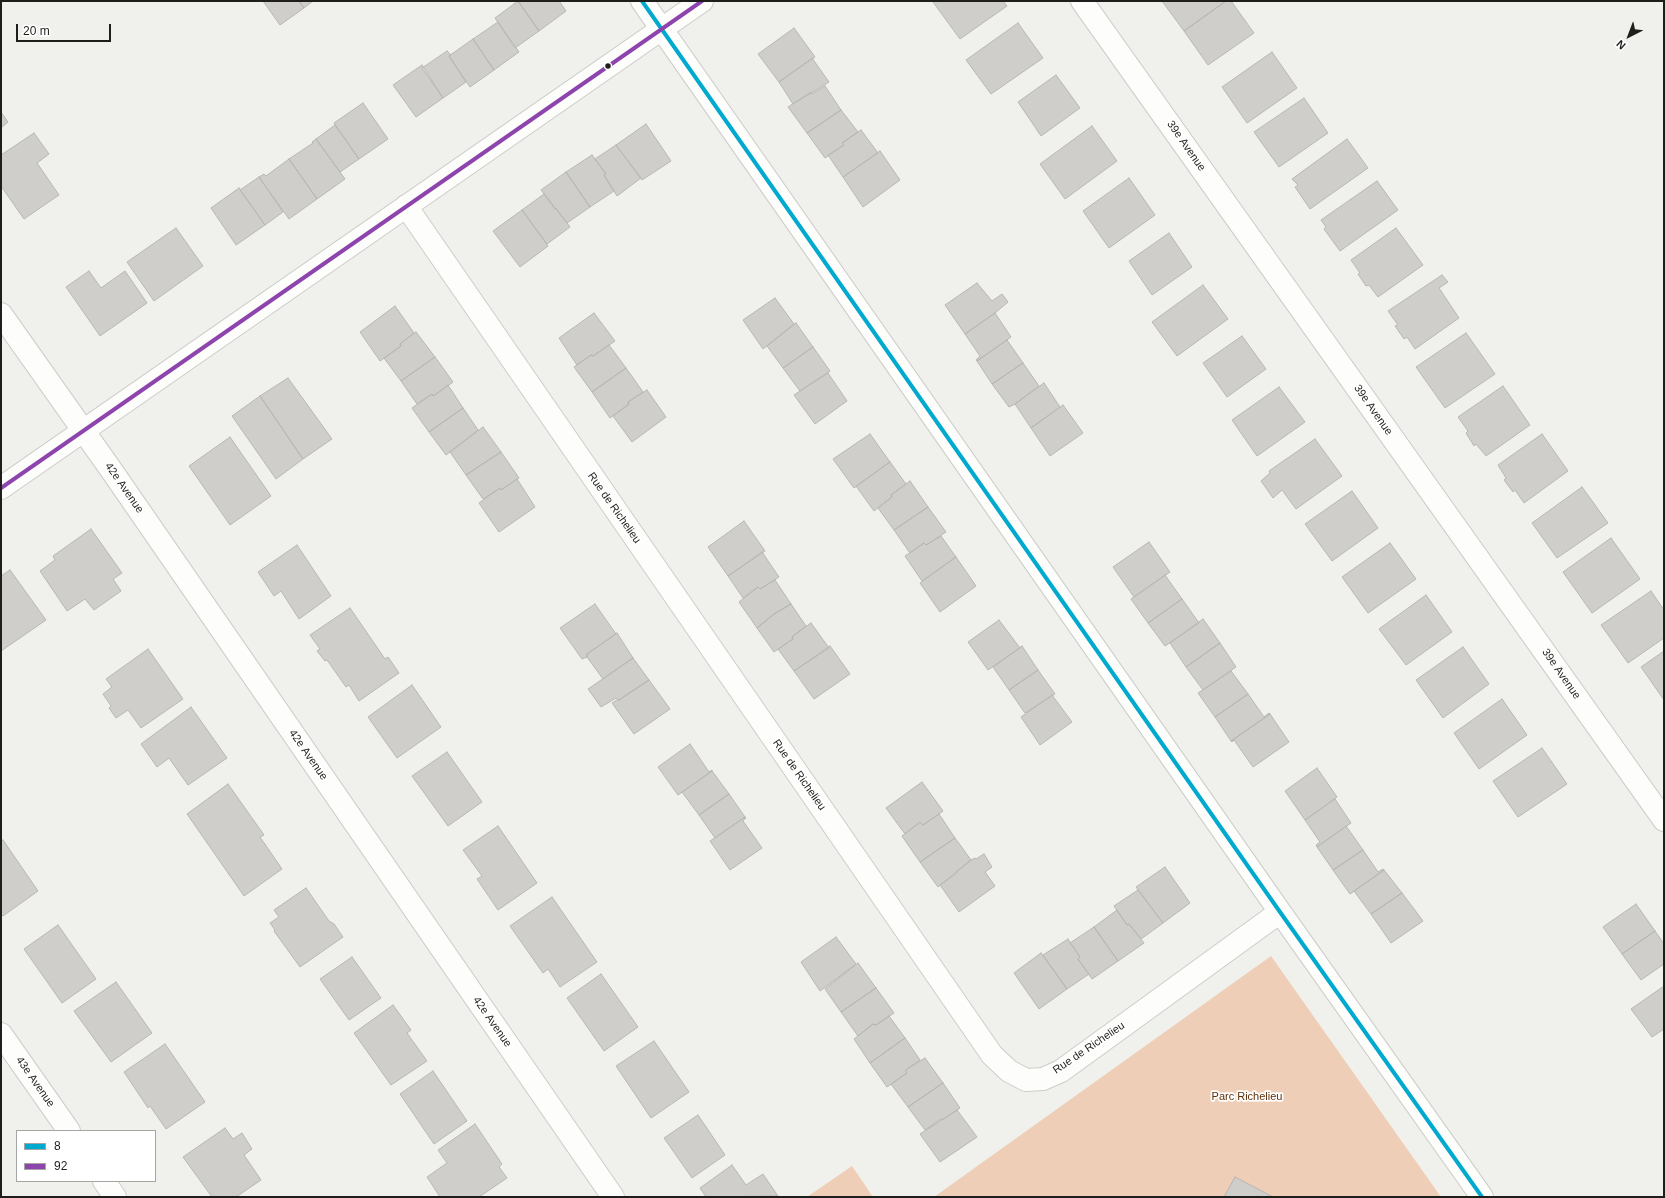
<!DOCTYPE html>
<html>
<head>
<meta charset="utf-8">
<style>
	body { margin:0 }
	#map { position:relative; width:1665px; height:1198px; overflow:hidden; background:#f0f0ec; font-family:Arial,sans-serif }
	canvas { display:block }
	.frame { position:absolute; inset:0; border:2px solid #1e1e1b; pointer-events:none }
	.legend { position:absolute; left:16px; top:1130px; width:140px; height:52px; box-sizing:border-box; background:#fff; border:1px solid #a5a5a4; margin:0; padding:5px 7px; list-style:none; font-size:12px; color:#1e1e1b }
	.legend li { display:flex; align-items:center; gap:8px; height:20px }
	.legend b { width:20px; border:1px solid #a5a5a4 }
	.north { position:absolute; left:1609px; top:16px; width:40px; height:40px; -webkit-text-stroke:3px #fff; paint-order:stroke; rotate:222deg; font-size:11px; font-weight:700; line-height:16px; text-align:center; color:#1e1e1b }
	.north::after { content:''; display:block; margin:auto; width:14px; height:18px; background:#1e1e1b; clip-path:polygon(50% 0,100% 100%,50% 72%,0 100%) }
	.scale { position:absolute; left:16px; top:24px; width:95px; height:18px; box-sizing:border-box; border:2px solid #1e1e1b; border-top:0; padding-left:5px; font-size:12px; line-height:14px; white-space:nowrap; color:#1e1e1b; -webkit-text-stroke:3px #fff; paint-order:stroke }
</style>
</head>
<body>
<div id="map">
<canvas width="1665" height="1198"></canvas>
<div class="frame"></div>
<ul class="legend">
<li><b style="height:5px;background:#00a9ce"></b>8</li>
<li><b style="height:5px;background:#8e44ad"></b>92</li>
</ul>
<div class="north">N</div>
<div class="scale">20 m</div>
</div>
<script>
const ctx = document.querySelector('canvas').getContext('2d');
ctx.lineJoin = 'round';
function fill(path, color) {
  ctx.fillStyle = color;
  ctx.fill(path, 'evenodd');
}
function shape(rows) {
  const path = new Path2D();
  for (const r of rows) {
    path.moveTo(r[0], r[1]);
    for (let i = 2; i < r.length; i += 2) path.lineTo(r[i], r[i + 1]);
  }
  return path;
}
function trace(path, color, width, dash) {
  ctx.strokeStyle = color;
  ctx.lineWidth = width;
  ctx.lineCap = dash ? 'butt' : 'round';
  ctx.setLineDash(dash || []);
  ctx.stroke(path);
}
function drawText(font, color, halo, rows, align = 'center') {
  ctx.font = font + ' Arial,sans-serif';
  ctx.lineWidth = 3.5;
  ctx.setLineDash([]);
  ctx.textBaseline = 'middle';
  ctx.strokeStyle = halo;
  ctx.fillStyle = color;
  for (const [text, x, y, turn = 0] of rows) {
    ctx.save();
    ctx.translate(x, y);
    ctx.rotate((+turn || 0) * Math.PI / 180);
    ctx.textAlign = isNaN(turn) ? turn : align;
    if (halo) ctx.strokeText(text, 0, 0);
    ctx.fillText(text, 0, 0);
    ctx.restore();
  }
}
fill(shape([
	[1271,956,1441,1197,934,1197],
	[852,1166,873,1197,807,1197]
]), '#efceb7');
const building = shape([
	[263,1,299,1,304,8,280,25,263,1],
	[299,1,313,1,304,8,299,1],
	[518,1,559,1,566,11,539,31,518,1],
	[518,1,539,31,515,48,495,18,518,1],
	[935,1,1003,1,1007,6,960,39,933,2,935,1],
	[1162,1,1226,1,1184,31,1162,1],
	[1226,1,1231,1,1254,33,1208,65,1184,31,1226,1],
	[498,22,519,52,494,70,473,39,498,22],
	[1018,23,1043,58,991,94,966,60,1018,23],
	[794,28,815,57,779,82,758,54,794,28],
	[473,39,494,70,470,87,449,56,473,39],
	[447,51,451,55,449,56,466,82,443,98,422,68,447,51],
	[1272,52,1297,88,1247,123,1222,87,1272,52],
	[812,58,829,82,793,104,779,82,812,58],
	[422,65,443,98,416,117,393,85,422,65],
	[1056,75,1080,108,1041,136,1018,102,1056,75],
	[825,86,841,110,807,133,788,107,811,92,812,94,825,86],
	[1304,98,1328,133,1279,167,1254,132,1304,98],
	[363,103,388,139,359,159,334,123,363,103],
	[841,110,858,132,842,143,844,145,825,158,807,133,841,110],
	[1,112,8,122,1,128,1,112],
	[646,124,671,161,642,180,616,145,646,124],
	[335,125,359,159,340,172,316,139,335,125],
	[1092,126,1117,161,1065,199,1040,164,1092,126],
	[861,130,878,153,843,177,828,155,844,145,842,143,861,130],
	[34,133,49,154,37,163,59,195,24,219,1,186,1,155,34,133],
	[316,139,345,179,317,199,289,159,313,143,312,142,316,139],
	[1347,139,1368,168,1310,209,1295,187,1298,185,1292,179,1347,139],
	[616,145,641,178,617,196,604,175,606,174,595,159,616,145],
	[880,151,900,180,863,207,843,177,880,151],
	[592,155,606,174,604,175,614,191,590,207,566,172,592,155],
	[289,159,317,199,289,219,259,177,264,174,266,176,289,159],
	[566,172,590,207,567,223,541,190,566,172],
	[259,177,283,212,265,225,240,190,259,177],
	[1129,178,1155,215,1109,248,1083,211,1129,178],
	[1377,181,1398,210,1340,251,1324,229,1326,227,1321,220,1377,181],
	[239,188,265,225,236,245,211,208,239,188],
	[544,194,555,209,556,208,558,211,570,227,547,244,522,210,544,194],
	[522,210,548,246,520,267,493,231,522,210],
	[176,228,203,266,154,301,127,262,176,228],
	[1396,228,1423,265,1378,297,1369,285,1366,286,1358,274,1360,273,1351,260,1396,228],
	[1169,233,1192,267,1152,295,1129,261,1169,233],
	[89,271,101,288,125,271,147,303,100,336,66,287,89,271],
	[1442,275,1448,282,1439,288,1459,318,1415,349,1407,337,1404,339,1395,326,1398,325,1388,311,1442,275],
	[977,283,992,301,1002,294,1008,302,995,313,965,334,945,305,977,283],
	[1203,285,1228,319,1177,356,1152,322,1203,285],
	[775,298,794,324,763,349,743,320,775,298],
	[395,306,414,333,400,344,401,346,380,361,360,332,395,306],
	[594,313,615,341,593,356,591,355,577,365,559,338,594,313],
	[995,313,1011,337,977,361,976,360,980,356,965,334,995,313],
	[796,323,813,347,783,368,767,346,796,323],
	[416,332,435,357,401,381,384,358,401,346,400,344,416,332],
	[1466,333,1495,374,1445,408,1416,367,1466,333],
	[1242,336,1266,369,1227,397,1203,363,1242,336],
	[1007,340,1023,363,992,384,977,361,1007,340],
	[609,345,626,368,592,392,574,367,591,355,593,356,609,345],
	[813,347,830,371,800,391,783,368,813,347],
	[435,357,453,382,435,395,433,396,432,394,417,404,401,381,435,357],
	[1023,363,1039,386,1015,404,1009,407,992,384,1023,363],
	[626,368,643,392,628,402,629,404,610,418,592,392,626,368],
	[828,373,847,401,815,424,794,395,828,373],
	[288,378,332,439,303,459,260,396,288,378],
	[1044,383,1060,407,1031,428,1015,404,1044,383],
	[448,385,463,408,429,432,412,408,432,394,433,396,448,385],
	[1503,386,1530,425,1486,456,1476,444,1474,446,1466,433,1468,431,1458,417,1503,386],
	[1279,387,1305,422,1257,456,1232,420,1279,387],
	[647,390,666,417,632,442,613,416,629,404,628,402,647,390],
	[260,396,303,459,276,479,232,416,260,396],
	[1063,405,1083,433,1050,456,1031,428,1063,405],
	[463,408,478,430,446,455,429,432,463,408],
	[483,427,501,452,466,475,450,452,483,427],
	[870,434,890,462,854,488,833,459,870,434],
	[1542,434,1568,471,1524,503,1515,490,1513,492,1504,480,1506,478,1498,465,1542,434],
	[230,437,271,496,230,525,189,466,230,437],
	[1315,439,1342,476,1296,509,1282,490,1273,498,1261,481,1270,473,1269,471,1315,439],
	[501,452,519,478,501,490,500,488,483,499,466,475,501,452],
	[890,462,906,484,891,495,892,497,874,511,856,486,890,462],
	[517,479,535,507,499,532,479,503,500,488,501,490,517,479],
	[910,481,928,507,894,530,878,508,892,497,891,495,910,481],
	[1582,487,1608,523,1557,558,1532,523,1582,487],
	[1352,491,1378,528,1332,561,1305,524,1352,491],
	[928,507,946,532,926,545,924,543,910,553,894,530,928,507],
	[744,521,765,551,728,576,708,547,744,521],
	[91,529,122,573,113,579,121,591,94,610,85,599,67,611,40,571,55,560,53,556,91,529],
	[941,536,956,557,922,581,905,556,924,543,926,545,941,536],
	[1611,538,1640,579,1592,613,1563,572,1611,538],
	[1149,542,1170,572,1134,597,1113,567,1149,542],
	[1390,543,1416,579,1368,613,1342,577,1390,543],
	[297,545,331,596,299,619,281,591,274,596,258,572,297,545],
	[762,552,779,577,760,589,758,587,743,598,728,576,762,552],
	[956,557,976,586,940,612,920,583,956,557],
	[10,570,46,620,1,651,1,596,2,595,1,593,1,576,10,570],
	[1165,575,1182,599,1148,623,1131,599,1165,575],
	[775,580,791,604,774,614,757,628,739,602,758,587,760,589,775,580],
	[1651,591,1664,610,1664,638,1628,663,1601,625,1651,591],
	[1426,595,1452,632,1406,665,1379,629,1426,595],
	[1182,599,1199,623,1165,646,1148,623,1182,599],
	[595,604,616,634,587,654,587,657,582,659,560,628,595,604],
	[791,604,806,626,792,637,793,639,774,652,757,628,774,614,791,604],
	[350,608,385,659,388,657,399,673,359,701,349,685,346,687,327,660,325,661,317,651,320,649,310,635,350,608],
	[1203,619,1220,643,1186,667,1170,643,1203,619],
	[999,620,1020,648,988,670,968,642,999,620],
	[811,623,829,648,794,671,778,649,793,639,792,637,794,635,811,623],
	[617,633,633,658,603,679,587,657,587,654,617,633],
	[1220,643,1236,667,1203,690,1186,667,1220,643],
	[830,646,850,674,814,699,794,671,830,646],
	[1022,646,1038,670,1009,690,993,667,1022,646],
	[1463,647,1489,684,1443,718,1416,680,1463,647],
	[148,649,183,699,141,728,128,710,116,718,109,708,111,706,103,694,112,687,106,679,148,649],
	[1664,651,1664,700,1641,667,1664,651],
	[633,658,649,680,619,700,616,698,601,707,588,689,633,658],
	[1038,670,1055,694,1025,713,1009,690,1038,670],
	[1231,671,1248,694,1215,717,1198,693,1231,671],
	[649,680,670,709,634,734,612,703,617,700,619,700,649,680],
	[412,685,441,727,397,758,368,717,412,685],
	[1248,694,1264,717,1269,713,1270,714,1231,741,1215,717,1248,694],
	[1052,695,1072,722,1040,745,1021,717,1052,695],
	[1502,699,1527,735,1479,769,1454,733,1502,699],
	[191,707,227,758,188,785,169,758,157,767,141,744,191,707],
	[1270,714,1289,742,1253,767,1234,740,1232,742,1231,741,1270,714],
	[690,744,709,772,712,770,712,771,678,795,658,767,690,744],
	[1542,748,1567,784,1518,817,1493,781,1542,748],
	[447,752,482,802,448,826,412,776,447,752],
	[1317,768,1337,797,1305,820,1285,791,1317,768],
	[712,771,729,794,699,815,682,792,712,771],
	[922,782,943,811,923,825,920,822,905,834,886,808,922,782],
	[228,784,264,835,260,837,282,869,244,896,187,814,228,784],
	[729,794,745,817,715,838,699,815,729,794],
	[1335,799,1351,823,1317,847,1316,845,1320,842,1305,820,1335,799],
	[939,814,955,838,920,862,902,836,920,822,923,825,939,814],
	[745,817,746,818,743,821,762,848,730,870,710,841,745,817],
	[498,826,537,883,498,910,477,879,482,876,463,850,498,826],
	[1346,826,1363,850,1333,870,1317,847,1346,826],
	[955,838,971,860,938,887,920,862,955,838],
	[3,840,38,891,3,916,1,914,1,841,3,840],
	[1363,850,1378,872,1383,869,1384,870,1350,894,1333,870,1363,850],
	[984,854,992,867,985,872,995,886,959,912,940,885,957,873,956,872,971,860,975,858,976,859,984,854],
	[1165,867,1190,903,1163,923,1136,887,1165,867],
	[1384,870,1402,893,1371,914,1354,891,1384,870],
	[306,888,329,921,334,924,343,937,300,967,274,931,275,930,270,923,279,917,274,910,306,888],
	[1138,890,1163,923,1141,939,1129,924,1127,925,1114,906,1138,890],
	[1402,893,1423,921,1391,943,1371,914,1402,893],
	[552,897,597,962,560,987,548,969,543,973,510,926,552,897],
	[1636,904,1655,931,1622,954,1603,927,1636,904],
	[1117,910,1127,925,1129,924,1144,943,1118,961,1094,927,1117,910],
	[58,925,96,979,62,1003,24,949,58,925],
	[1094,927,1118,961,1092,979,1078,959,1080,957,1070,943,1094,927],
	[1655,931,1664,944,1664,964,1641,980,1622,954,1655,931],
	[836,937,856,964,820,991,801,962,836,937],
	[1068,939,1080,957,1078,959,1089,974,1067,989,1043,955,1068,939],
	[1041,953,1067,989,1039,1009,1014,973,1041,953],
	[352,957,381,998,349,1020,320,979,352,957],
	[858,963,876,988,841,1012,825,989,858,963],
	[601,974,638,1027,604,1051,567,998,601,974],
	[116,982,152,1033,111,1062,74,1011,116,982],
	[1664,986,1664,1029,1652,1037,1631,1009,1664,986],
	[876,988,894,1013,876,1025,873,1024,858,1036,841,1012,876,988],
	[393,1005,411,1030,407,1033,427,1061,391,1085,354,1033,393,1005],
	[889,1016,905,1038,870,1063,854,1039,873,1024,876,1025,889,1016],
	[905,1038,920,1060,907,1069,905,1071,907,1073,887,1087,870,1063,905,1038],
	[654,1041,689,1092,651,1118,616,1066,654,1041],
	[165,1044,205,1102,166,1129,150,1106,148,1108,124,1072,165,1044],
	[925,1058,943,1083,908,1107,891,1084,907,1073,905,1071,907,1069,925,1058],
	[433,1071,467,1121,434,1144,400,1094,433,1071],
	[943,1083,960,1108,942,1120,941,1119,925,1130,908,1107,943,1083],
	[957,1110,977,1137,940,1162,920,1134,957,1110],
	[698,1115,725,1155,692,1178,664,1138,698,1115],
	[475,1124,502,1164,499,1167,507,1178,479,1197,440,1197,427,1177,447,1163,438,1150,475,1124],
	[225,1128,233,1139,242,1133,252,1149,244,1155,261,1180,236,1197,212,1197,183,1157,225,1128],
	[732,1165,746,1185,763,1174,778,1196,706,1197,700,1188,732,1165],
	[1235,1177,1273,1197,1224,1197,1235,1177]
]);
fill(building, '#cfcecb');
trace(building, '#b6b6b3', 1);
const minor = shape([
	[642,1,1280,912,1482,1197],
	[1082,1,1664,820],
	[406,206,992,1055,1009,1071,1026,1080,1043,1079,1061,1071,1280,912],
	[1,314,114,474,613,1197],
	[1,488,702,1],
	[1,1034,69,1131],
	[104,1181,115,1197]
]);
trace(minor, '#ccccc9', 24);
trace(minor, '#fdfdfc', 22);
trace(shape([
	[642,1,1280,912,1482,1197]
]), '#00a9ce', 4);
trace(shape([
	[1,488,702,1]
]), '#8e44ad', 4);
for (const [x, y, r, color] of [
	[608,66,3.5,"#1e1e1b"]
]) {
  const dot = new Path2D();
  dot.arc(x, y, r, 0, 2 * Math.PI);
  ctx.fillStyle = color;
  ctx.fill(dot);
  trace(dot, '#fff', 1.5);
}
drawText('11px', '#1e1e1b', '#fff', [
	["39e Avenue",1186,146,55],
	["39e Avenue",1373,410,55],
	["42e Avenue",124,488,55],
	["Rue de Richelieu",614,508,55],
	["39e Avenue",1561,674,55],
	["42e Avenue",308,755,55],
	["Rue de Richelieu",799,775,55],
	["42e Avenue",492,1022,55],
	["Rue de Richelieu",1089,1048,-34],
	["43e Avenue",35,1082,55]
]);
drawText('11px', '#603008', '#fff', [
	["Parc Richelieu",1247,1097]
]);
</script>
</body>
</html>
